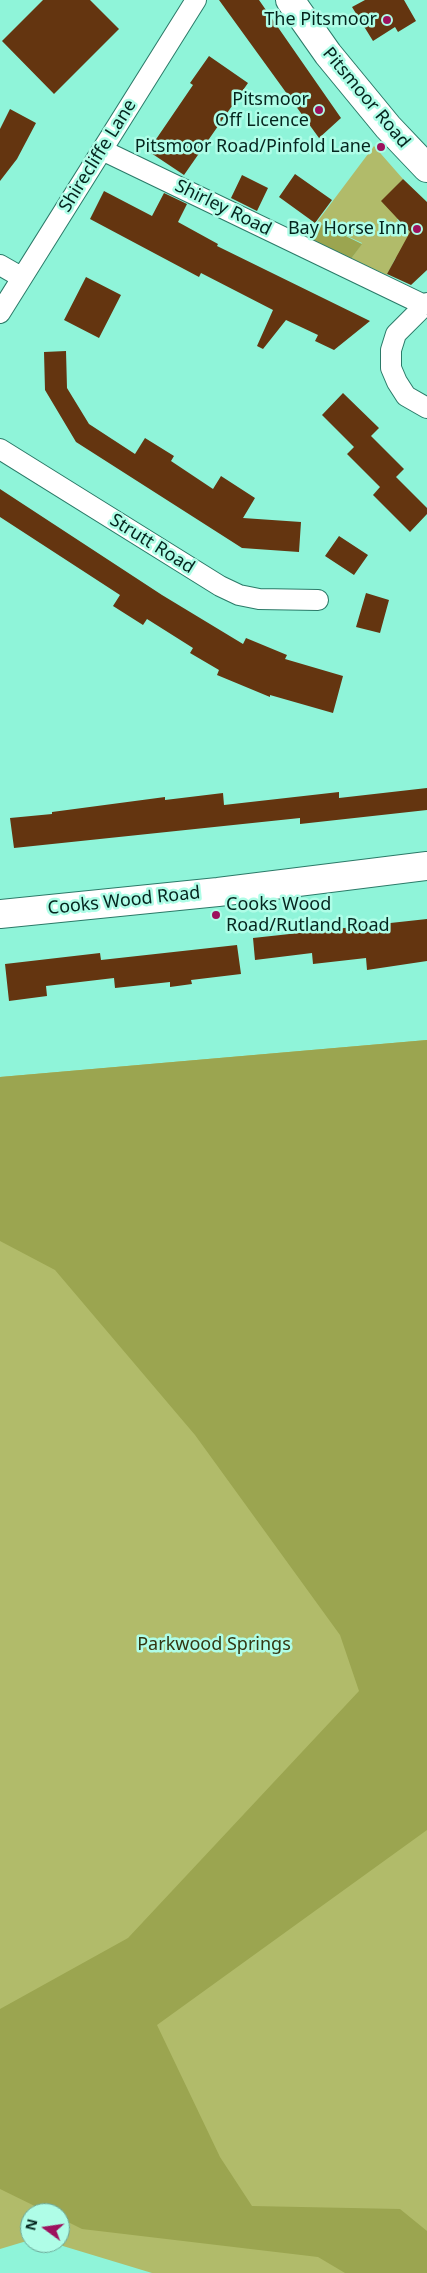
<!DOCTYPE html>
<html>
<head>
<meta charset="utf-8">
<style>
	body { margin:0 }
	#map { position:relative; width:427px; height:2273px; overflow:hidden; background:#8ff4d9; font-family:"Noto Sans",sans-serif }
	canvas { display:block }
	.north { position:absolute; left:20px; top:2203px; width:50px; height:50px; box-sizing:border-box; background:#affde7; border:1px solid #6ba797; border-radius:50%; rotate:284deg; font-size:14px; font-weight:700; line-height:20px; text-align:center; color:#04251e }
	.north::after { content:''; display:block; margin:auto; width:18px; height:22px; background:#9d115e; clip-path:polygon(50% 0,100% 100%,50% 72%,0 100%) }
</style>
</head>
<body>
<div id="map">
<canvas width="427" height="2273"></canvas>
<div class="north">N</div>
</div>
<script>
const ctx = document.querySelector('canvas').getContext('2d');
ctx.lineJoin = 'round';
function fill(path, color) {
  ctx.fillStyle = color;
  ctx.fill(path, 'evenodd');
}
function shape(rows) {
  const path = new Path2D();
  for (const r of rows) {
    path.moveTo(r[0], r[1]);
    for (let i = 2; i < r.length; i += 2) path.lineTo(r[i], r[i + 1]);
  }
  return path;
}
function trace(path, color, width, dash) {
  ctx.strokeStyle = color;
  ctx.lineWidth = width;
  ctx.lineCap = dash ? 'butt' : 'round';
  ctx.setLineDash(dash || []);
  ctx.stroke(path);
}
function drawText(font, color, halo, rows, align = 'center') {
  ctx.font = font + ' "Noto Sans",sans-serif';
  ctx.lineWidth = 5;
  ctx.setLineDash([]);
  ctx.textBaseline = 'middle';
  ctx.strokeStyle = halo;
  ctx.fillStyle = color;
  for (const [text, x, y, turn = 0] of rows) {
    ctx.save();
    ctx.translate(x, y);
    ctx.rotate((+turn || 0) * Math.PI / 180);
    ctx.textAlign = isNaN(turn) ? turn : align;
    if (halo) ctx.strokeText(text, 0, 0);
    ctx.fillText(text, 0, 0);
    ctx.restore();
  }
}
fill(shape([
	[374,146,403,179,382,202,406,210,397,220,416,238,395,259,387,275,351,259,362,243,317,222],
	[427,1040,427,2273,152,2273,53,2243,60,2243,60,2213,30,2213,30,2240,0,2249,0,1077]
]), '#b1bb6a');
fill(shape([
	[317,222,362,244,351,259,305,238],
	[427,1040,427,1830,157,2025,220,2157,252,2206,400,2209,427,2231,427,2273,345,2273,318,2257,82,2229,60,2218,60,2213,49,2213,0,2189,0,2009,128,1938,359,1691,340,1635,195,1435,55,1270,0,1241,0,1077]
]), '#9ba550');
fill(shape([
	[43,0,90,0,119,29,54,94,2,41],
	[219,0,259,0,341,118,319,138],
	[365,0,404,0,416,21,398,32,395,27,373,41,352,7],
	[209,56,248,83,184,175,148,151,193,85,190,83],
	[10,109,36,123,17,159,0,181,0,129],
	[295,174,332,200,315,223,279,197],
	[242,175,268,188,257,211,231,198],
	[403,179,427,202,427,270,411,285,387,274,410,232,381,201],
	[104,191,152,216,164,193,187,204,178,222,218,244,217,246,370,321,334,350,315,341,318,335,286,320,263,349,257,346,273,310,201,273,199,277,90,219],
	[86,277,121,295,99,338,64,320],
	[66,351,67,388,89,424,135,454,145,438,174,456,171,461,213,489,221,476,255,498,243,518,301,522,299,552,242,548,76,442,45,390,44,352],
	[343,393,379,428,371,436,404,469,396,477,427,508,427,514,410,532,373,495,380,487,347,454,354,447,322,415],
	[0,489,162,595,243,644,246,638,287,655,285,659,343,676,333,713,270,695,270,697,217,675,219,670,190,653,193,648,147,619,143,625,113,606,120,595,0,517],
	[339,536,368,555,354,575,325,556],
	[366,593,389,600,380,633,356,627],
	[427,788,427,810,300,824,300,818,14,848,10,818,52,814,52,812,165,797,165,800,223,793,224,805,339,792,339,798],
	[427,919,427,961,367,970,366,958,313,964,312,953,255,960,253,938],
	[237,945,241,974,191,980,192,984,170,987,170,982,115,988,114,978,46,986,47,996,9,1001,5,964,100,953,101,960]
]), '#643510');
const street = shape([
	[102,150,424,305],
	[0,265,21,277],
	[427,303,396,334,391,350,391,368,397,382,406,396,427,408],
	[0,313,196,0],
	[0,449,220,586,239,595,259,599,318,600]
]);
const secondary = shape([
	[290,0,328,54,388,127,427,168],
	[0,914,218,892,427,866]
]);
trace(street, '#2b7a68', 22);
trace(secondary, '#2b7a68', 30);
trace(street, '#fff', 20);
trace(secondary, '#fff', 28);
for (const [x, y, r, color] of [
	[387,20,5,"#9d115e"],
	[319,110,5,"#9d115e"],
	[381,147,5,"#9d115e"],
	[417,229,5,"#9d115e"],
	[216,915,5,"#9d115e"]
]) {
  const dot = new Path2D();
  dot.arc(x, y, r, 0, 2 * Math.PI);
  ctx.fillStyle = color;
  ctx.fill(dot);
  trace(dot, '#affde7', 2);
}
drawText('18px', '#04251e', '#affde7', [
	["The Pitsmoor",377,20],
	["Pitsmoor",309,100],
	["Off Licence",309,121],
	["Pitsmoor Road/Pinfold Lane",371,147],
	["Bay Horse Inn",407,229],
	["Cooks Wood",226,905,"left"],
	["Road/Rutland Road",226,926,"left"]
], 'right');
drawText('18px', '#04251e', '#affde7', [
	["Pitsmoor Road",366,98,50],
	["Shirecliffe Lane",98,156,-58],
	["Shirley Road",223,208,26],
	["Strutt Road",152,544,32],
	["Cooks Wood Road",124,901,-6]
]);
drawText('18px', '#333612', '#affde7', [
	["Parkwood Springs",214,1645]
]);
</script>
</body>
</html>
